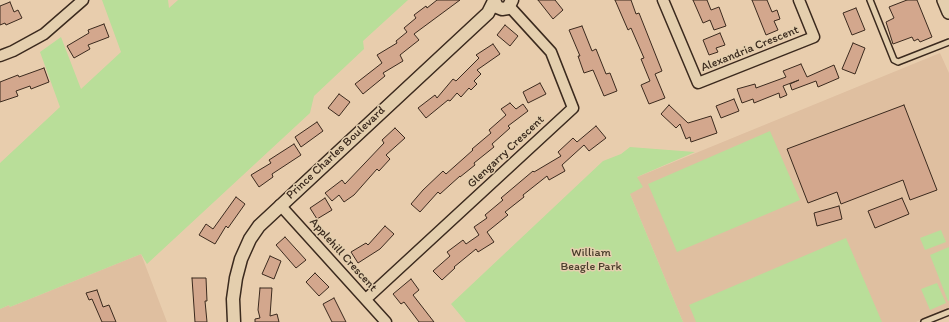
<!DOCTYPE html>
<html>
<head>
<meta charset="utf-8">
<style>
	body { margin:0 }
	canvas { display:block; background:#e8cdad }
</style>
</head>
<body>
<canvas width="949" height="322"></canvas>
<script>
const ctx = document.querySelector('canvas').getContext('2d');
ctx.lineJoin = 'round';
function fill(path, color) {
  ctx.fillStyle = color;
  ctx.fill(path, 'evenodd');
}
function shape(rows) {
  const path = new Path2D();
  for (const r of rows) {
    path.moveTo(r[0], r[1]);
    for (let i = 2; i < r.length; i += 2) path.lineTo(r[i], r[i + 1]);
  }
  return path;
}
function trace(path, color, width, dash) {
  ctx.strokeStyle = color;
  ctx.lineWidth = width;
  ctx.lineCap = dash ? 'butt' : 'round';
  ctx.setLineDash(dash || []);
  ctx.stroke(path);
}
function drawText(font, color, halo, rows, align = 'center') {
  ctx.font = font + ' Itim,sans-serif';
  ctx.lineWidth = 3;
  ctx.setLineDash([]);
  ctx.textBaseline = 'middle';
  ctx.strokeStyle = halo;
  ctx.fillStyle = color;
  for (const [text, x, y, turn = 0] of rows) {
    ctx.save();
    ctx.translate(x, y);
    ctx.rotate((+turn || 0) * Math.PI / 180);
    ctx.textAlign = isNaN(turn) ? turn : align;
    if (halo) ctx.strokeText(text, 0, 0);
    ctx.fillText(text, 0, 0);
    ctx.restore();
  }
}
fill(shape([
	[940,53,949,73,949,308,916,322,683,322,625,182],
	[141,254,167,322,0,322,0,309,9,305,10,307]
]), '#dfbfa0');
fill(shape([
	[102,0,168,0,169,8,178,0,408,0,363,41,364,49,314,96,310,113,147,264,141,254,10,307,9,305,0,309,0,163,60,107,40,52,61,37,81,89,121,52],
	[770,131,800,200,677,252,648,184],
	[630,147,695,152,637,177,643,187,630,194,683,322,466,322,451,304,603,161,621,154],
	[941,230,946,242,925,250,920,238],
	[846,238,882,322,696,322,689,305],
	[949,247,949,301,948,301,930,255],
	[937,283,946,303,930,310,921,289]
]), '#b9de99');
const building = shape([
	[437,0,460,0,414,34,419,40,400,55,403,61,383,73,385,76,363,94,355,84,382,63,377,55,397,43,396,41,407,32,404,28,416,18,414,15,426,6,427,8,437,0],
	[538,0,555,0,563,10,553,19,538,0],
	[615,0,631,0,636,14,639,13,662,71,655,74,665,98,649,104,641,85,650,81,641,59,644,58,631,28,628,30,615,0],
	[693,0,707,0,711,10,719,7,726,26,714,30,710,20,703,23,693,0],
	[752,0,767,0,772,12,777,10,780,19,774,21,778,30,766,35,752,0],
	[907,0,917,0,932,37,920,42,918,39,914,41,912,37,893,44,886,22,894,18,889,7,907,0],
	[10,2,14,12,18,10,22,18,6,25,5,23,0,25,0,6,10,2],
	[856,8,865,30,852,35,843,13,856,8],
	[104,24,109,37,88,45,90,49,74,58,67,46,89,33,88,30,104,24],
	[505,25,518,36,510,46,497,35,505,25],
	[582,26,592,51,596,49,606,74,610,73,617,91,604,96,593,70,584,73,578,56,580,56,569,30,582,26],
	[720,33,725,45,716,48,718,52,709,55,703,40,720,33],
	[853,43,865,48,855,74,842,69,853,43],
	[493,44,500,54,477,70,481,74,474,81,477,84,471,90,469,88,461,97,457,93,450,101,448,100,426,118,418,108,435,95,437,98,453,79,456,81,479,58,476,55,493,44],
	[801,64,807,77,834,65,839,78,818,87,816,81,792,90,790,84,799,80,783,86,787,95,780,98,779,93,754,103,753,99,742,103,737,89,755,84,756,88,786,77,783,71,801,64],
	[44,68,49,82,31,89,30,86,16,91,18,96,0,102,0,82,18,75,19,77,44,68],
	[540,83,546,94,528,103,523,92,540,83],
	[339,94,350,102,339,116,328,108,339,94],
	[734,99,739,111,721,118,716,106,734,99],
	[510,103,516,109,523,104,528,111,508,126,510,128,492,144,494,147,474,163,475,165,460,177,460,176,440,194,438,192,420,212,411,204,423,190,443,171,446,174,473,150,472,149,491,133,489,130,506,115,501,109,510,103],
	[669,105,688,123,711,116,717,133,691,142,690,137,686,139,680,124,676,128,661,114,669,105],
	[904,105,937,190,910,200,903,180,841,204,837,192,808,203,787,149,904,105],
	[317,122,323,131,301,147,295,137,317,122],
	[596,126,606,138,589,151,584,145,562,165,565,171,549,180,547,176,523,195,524,197,505,212,508,215,487,232,494,242,478,252,476,249,454,267,455,268,442,280,433,271,450,256,447,252,463,240,466,244,479,235,474,227,487,218,485,215,503,200,501,198,533,171,534,172,561,156,558,152,573,138,577,142,596,126],
	[395,128,405,138,386,155,390,159,379,171,377,169,354,195,344,202,339,195,332,201,325,193,342,180,345,184,384,143,382,140,395,128],
	[294,144,301,155,272,174,273,177,259,187,251,175,271,163,269,160,294,144],
	[236,197,245,204,228,228,226,226,215,244,199,235,206,224,213,229,236,197],
	[325,198,332,210,317,219,310,208,325,198],
	[902,198,909,214,875,228,868,211,902,198],
	[839,206,842,219,817,226,814,213,839,206],
	[385,226,394,234,380,249,358,263,351,252,366,243,368,245,385,226],
	[285,237,306,260,296,268,276,245,285,237],
	[270,256,281,261,274,279,262,274,270,256],
	[315,273,329,287,319,296,306,282,315,273],
	[192,278,206,278,207,301,205,301,207,322,195,322,192,278],
	[411,279,419,290,413,295,434,322,419,322,404,302,401,304,393,294,411,279],
	[260,288,272,288,270,316,277,314,279,322,255,322,255,319,260,318,258,310,260,288],
	[97,290,103,307,109,305,116,322,102,322,92,299,89,300,86,293,97,290],
	[334,298,346,322,332,322,323,304,334,298]
]);
fill(building, '#d3a78d');
trace(building, '#3b2a1e', 1);
const service = shape([
	[870,0,894,60,898,62,949,42],
	[924,322,949,312]
]);
const minor = shape([
	[663,0,698,83,814,37,799,0],
	[0,56,13,51,44,34,83,0],
	[280,205,386,322],
	[366,299,573,108,551,52,509,6]
]);
const tertiary = shape([
	[494,0,497,7,502,9,508,8,512,0],
	[234,322,233,299,236,278,241,259,250,239,259,226,488,13,494,1]
]);
const secondary = shape([
	[944,0,949,12]
]);
trace(service, '#3b2a1e', 8);
trace(minor, '#3b2a1e', 13);
trace(tertiary, '#3b2a1e', 15);
trace(secondary, '#3b2a1e', 16);
trace(service, '#e4cfae', 5);
trace(minor, '#e4cfae', 10);
trace(tertiary, '#e4cfae', 12);
trace(secondary, '#e4cfae', 13);
drawText('12px', '#3b2a1e', '#e4cfae', [
	["Alexandria Crescent",750,49,-22],
	["Glengarry Crescent",506,152,-43],
	["Prince Charles Boulevard",336,153,-43],
	["Applehill Crescent",343,255,48]
]);
drawText('12px', '#483c2a', '#e4cfae', [
	["William",591,253],
	["Beagle Park",591,267]
]);
</script>
</body>
</html>
